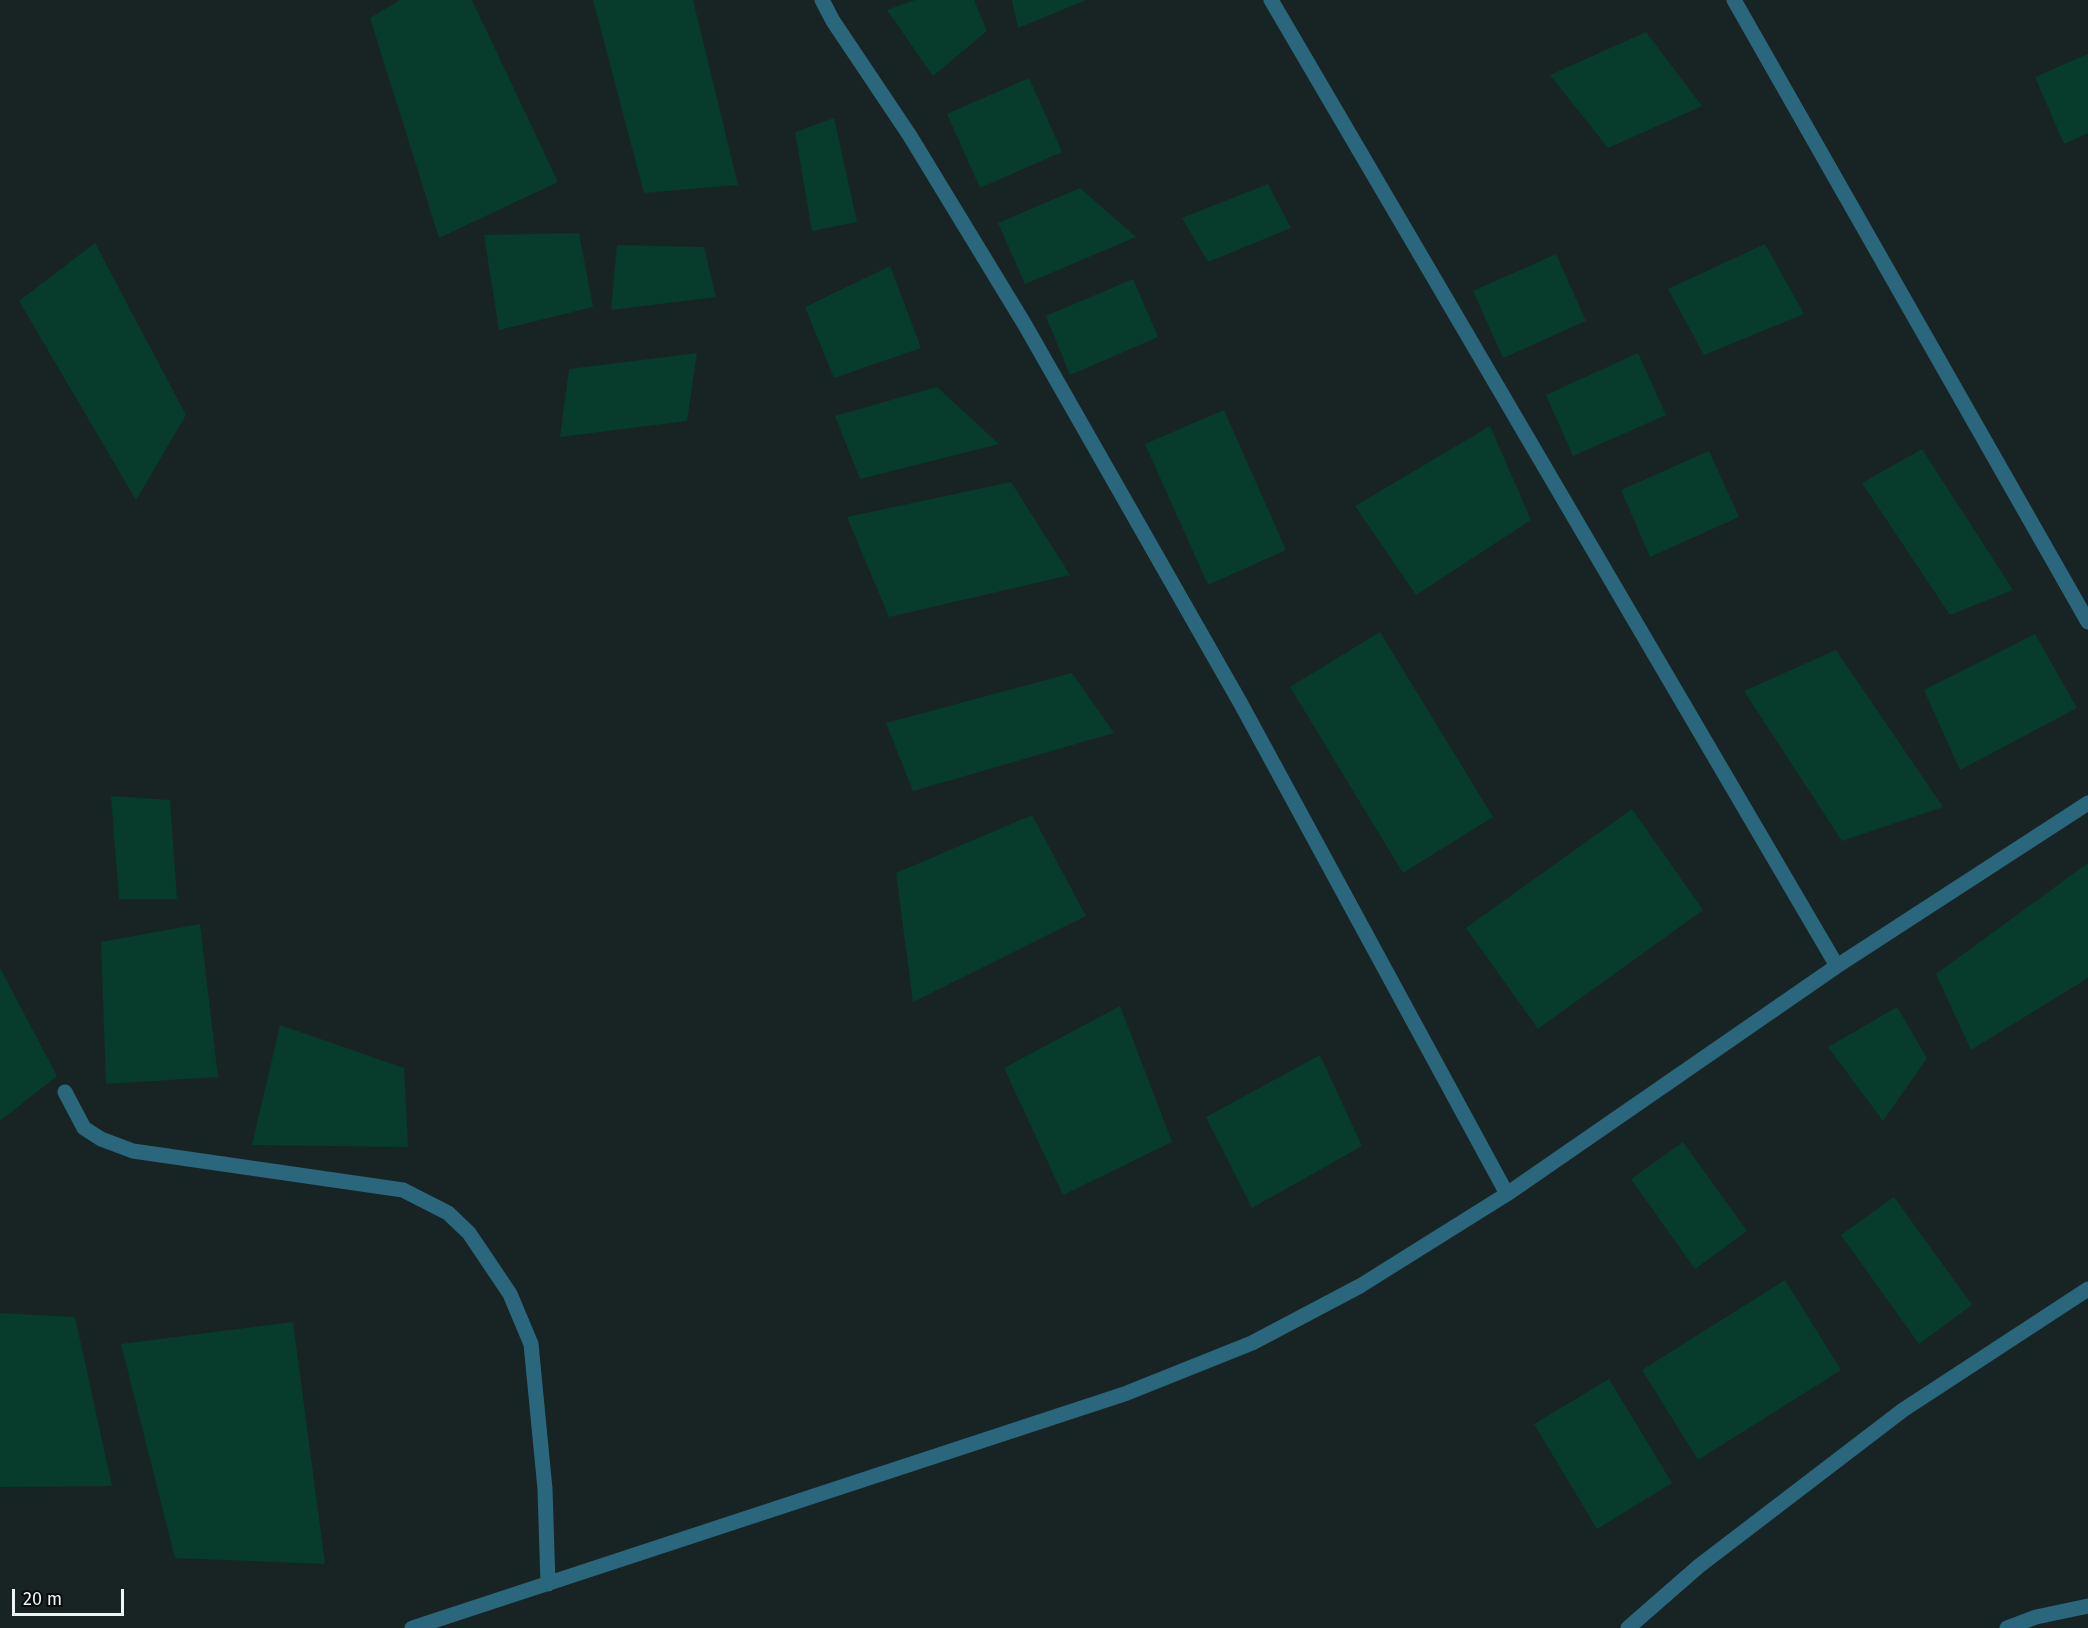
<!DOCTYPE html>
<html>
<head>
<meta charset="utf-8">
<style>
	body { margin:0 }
	#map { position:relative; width:2088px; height:1628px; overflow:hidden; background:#182424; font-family:"Fira Sans",sans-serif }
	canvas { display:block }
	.scale { position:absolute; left:12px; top:1589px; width:112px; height:27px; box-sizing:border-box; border:3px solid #eef5f5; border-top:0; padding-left:8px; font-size:18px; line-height:21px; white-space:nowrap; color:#eef5f5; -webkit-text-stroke:4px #070c0c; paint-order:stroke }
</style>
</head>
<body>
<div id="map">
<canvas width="2088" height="1628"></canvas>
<div class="scale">20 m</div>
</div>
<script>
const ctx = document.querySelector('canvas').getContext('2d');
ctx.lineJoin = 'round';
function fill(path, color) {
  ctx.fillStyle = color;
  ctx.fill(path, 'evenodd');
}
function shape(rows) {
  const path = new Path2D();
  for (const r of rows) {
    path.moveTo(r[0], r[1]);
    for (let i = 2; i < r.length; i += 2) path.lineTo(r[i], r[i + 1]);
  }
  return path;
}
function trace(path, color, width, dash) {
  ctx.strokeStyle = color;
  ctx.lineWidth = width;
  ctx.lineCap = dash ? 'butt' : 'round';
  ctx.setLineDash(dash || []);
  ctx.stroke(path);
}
fill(shape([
	[400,0,472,0,558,182,439,238,370,18],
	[593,0,693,0,738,185,644,193],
	[915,0,974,0,987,31,933,76,887,10],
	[1012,0,1086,0,1018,28],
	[1646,32,1702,106,1608,148,1550,75],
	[2088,54,2088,133,2064,144,2035,77],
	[1029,78,1062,152,980,188,947,114],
	[834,118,857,222,812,231,795,132],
	[1268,184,1291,228,1208,262,1182,218],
	[1080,188,1136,237,1025,284,998,223],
	[579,233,593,307,499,330,484,235],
	[95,243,186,415,136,500,19,301],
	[1765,244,1804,314,1704,355,1668,289],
	[617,245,704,247,716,297,611,310],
	[1556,254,1586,321,1503,358,1473,291],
	[890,266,921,348,834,378,805,307],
	[1133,279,1158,337,1070,375,1046,316],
	[697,353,687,421,560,437,569,369],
	[1638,353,1666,415,1573,456,1546,395],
	[937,387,999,444,860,479,835,416],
	[1224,410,1286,550,1208,585,1145,444],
	[1490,426,1531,520,1416,595,1355,506],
	[1922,449,2013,590,1950,615,1862,483],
	[1709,451,1739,517,1650,557,1621,490],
	[1011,482,1070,575,889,617,847,517],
	[1380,632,1493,817,1403,873,1290,687],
	[2035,634,2077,708,1960,770,1924,690],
	[1836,650,1943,807,1842,841,1744,691],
	[1072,673,1114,733,913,791,886,723],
	[111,796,170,800,177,899,119,899],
	[1632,809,1703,910,1538,1029,1466,928],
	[1032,815,1086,916,913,1002,896,873],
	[2088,863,2088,978,1971,1050,1936,974],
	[200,924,218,1077,106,1084,101,942],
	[0,968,57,1076,0,1121],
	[1120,1006,1172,1142,1063,1195,1004,1068],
	[1897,1007,1927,1058,1883,1121,1828,1047],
	[280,1025,404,1068,408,1147,252,1145],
	[1320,1055,1362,1146,1252,1208,1206,1117],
	[1683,1142,1747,1231,1695,1269,1631,1179],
	[1894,1197,1972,1305,1919,1344,1841,1235],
	[1785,1280,1841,1370,1698,1460,1642,1370],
	[0,1313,75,1317,112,1486,0,1487],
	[293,1322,325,1564,175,1558,121,1344],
	[1609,1379,1672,1483,1597,1529,1534,1424]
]), '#073b2c');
trace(shape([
	[822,0,833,21,910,136,1025,325,1241,704,1507,1194],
	[1271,0,1837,966],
	[1734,0,2088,622],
	[65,1092,84,1128,101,1139,133,1151,403,1190,448,1213,469,1233,510,1294,531,1344,545,1489,548,1584],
	[412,1628,1127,1393,1252,1343,1360,1286,1507,1194,1837,966,2088,803],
	[1628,1628,1699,1566,1903,1410,2088,1289],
	[2007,1628,2036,1617,2088,1606]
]), '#2a667c', 15);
</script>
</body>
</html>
